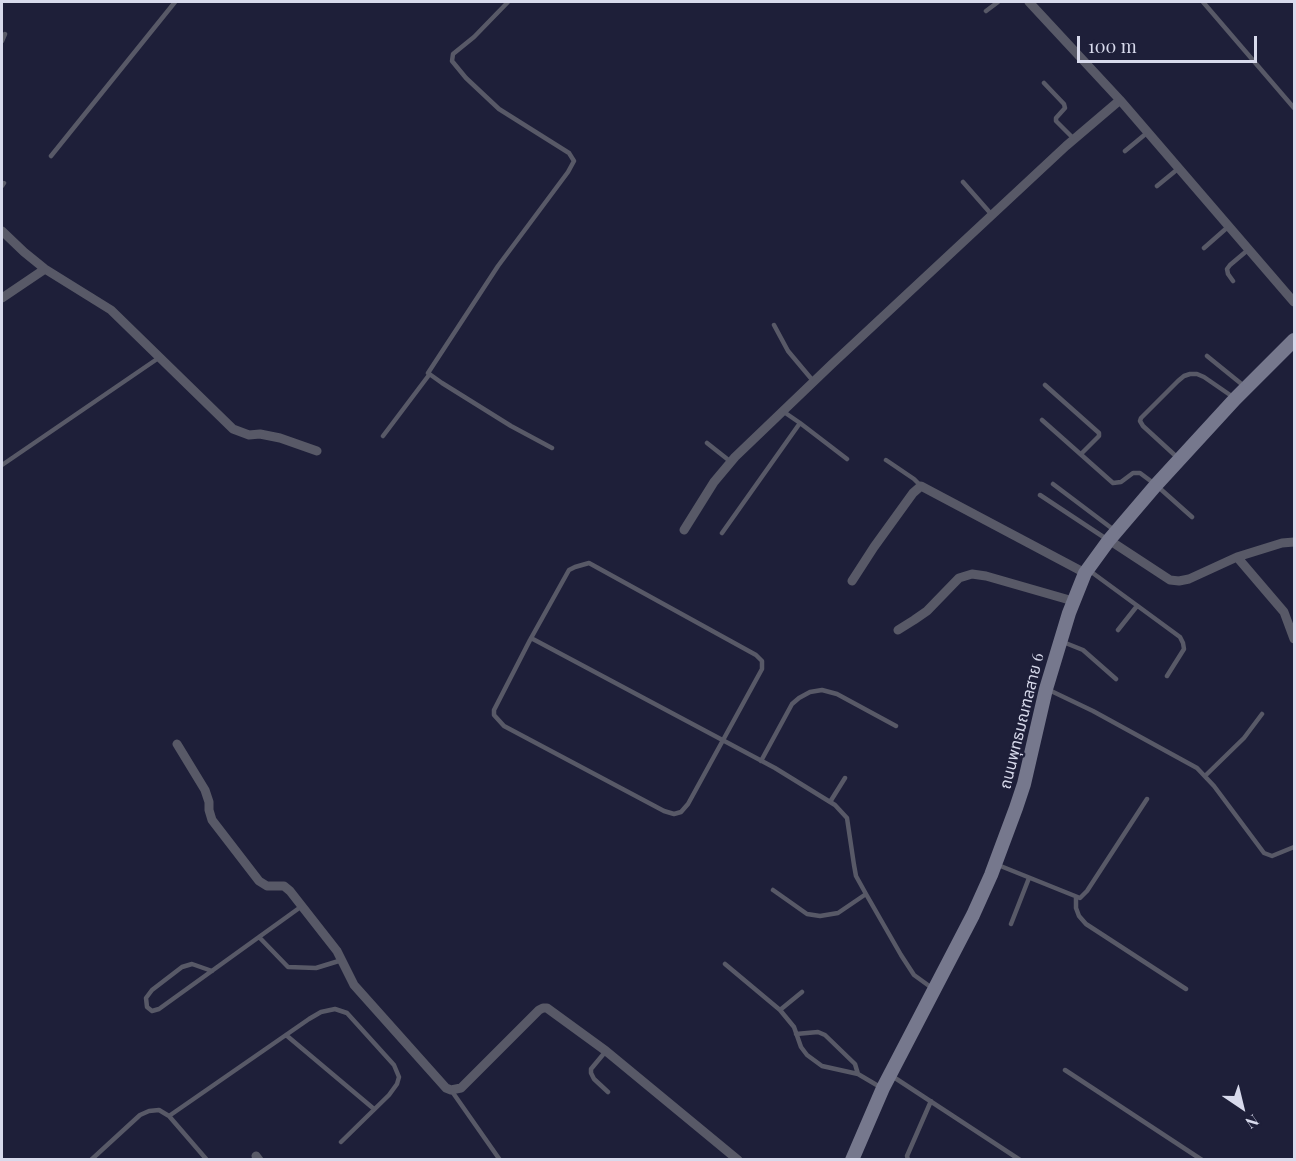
<!DOCTYPE html>
<html>
<head>
<meta charset="utf-8">
<style>
	body { margin:0 }
	#map { position:relative; width:1296px; height:1161px; overflow:hidden; background:#1e1f39; font-family:"Playfair Display",serif }
	canvas { display:block }
	.frame { position:absolute; inset:0; border:3px solid #d8daec; pointer-events:none }
	.north { position:absolute; left:1212px; top:1077px; width:60px; height:60px; -webkit-text-stroke:4px #1e1f39; paint-order:stroke; rotate:145deg; font-size:16px; font-weight:700; line-height:24px; text-align:center; color:#d8daec }
	.north::after { content:''; display:block; margin:auto; width:21px; height:27px; background:#d8daec; clip-path:polygon(50% 0,100% 100%,50% 72%,0 100%) }
	.scale { position:absolute; left:1077px; top:36px; width:180px; height:27px; box-sizing:border-box; border:3px solid #d8daec; border-top:0; padding-left:8px; font-size:18px; line-height:21px; white-space:nowrap; color:#d8daec; -webkit-text-stroke:4px #1e1f39; paint-order:stroke }
</style>
</head>
<body>
<div id="map">
<canvas width="1296" height="1161"></canvas>
<div class="frame"></div>
<div class="north">N</div>
<div class="scale">100 m</div>
</div>
<script>
const ctx = document.querySelector('canvas').getContext('2d');
ctx.lineJoin = 'round';
function shape(rows) {
  const path = new Path2D();
  for (const r of rows) {
    path.moveTo(r[0], r[1]);
    for (let i = 2; i < r.length; i += 2) path.lineTo(r[i], r[i + 1]);
  }
  return path;
}
function trace(path, color, width, dash) {
  ctx.strokeStyle = color;
  ctx.lineWidth = width;
  ctx.lineCap = dash ? 'butt' : 'round';
  ctx.setLineDash(dash || []);
  ctx.stroke(path);
}
function drawText(font, color, halo, rows, align = 'center') {
  ctx.font = font + ' "Playfair Display","Noto Sans Thai",serif';
  ctx.lineWidth = 4.5;
  ctx.setLineDash([]);
  ctx.textBaseline = 'middle';
  ctx.strokeStyle = halo;
  ctx.fillStyle = color;
  for (const [text, x, y, turn = 0] of rows) {
    ctx.save();
    ctx.translate(x, y);
    ctx.rotate((+turn || 0) * Math.PI / 180);
    ctx.textAlign = isNaN(turn) ? turn : align;
    if (halo) ctx.strokeText(text, 0, 0);
    ctx.fillText(text, 0, 0);
    ctx.restore();
  }
}
trace(shape([
	[508,2,474,37,453,54,452,61,466,78,499,109,569,153,574,161,568,172,498,266,428,373,442,383,511,426,552,448],
	[1203,2,1294,108],
	[986,11,998,2],
	[2,41,5,34],
	[1044,83,1064,104,1065,108,1056,118,1056,121,1074,139],
	[1125,151,1148,132],
	[51,156,175,2],
	[963,182,992,215],
	[2,186,4,183],
	[1157,186,1179,168],
	[1204,248,1229,226],
	[1233,281,1228,274,1227,269,1230,265,1249,249],
	[774,325,788,351,814,382],
	[1207,356,1244,386],
	[1045,385,1099,433,1099,436,1081,454],
	[1042,420,1113,483,1121,482,1133,473,1140,473,1156,485,1192,517],
	[800,423,847,459],
	[383,436,429,375],
	[707,443,731,462],
	[1179,459,1143,426,1140,421,1141,418,1178,381,1184,376,1190,374,1197,374,1204,377,1233,397],
	[886,460,914,479,921,486],
	[2,465,160,357],
	[1053,484,1114,530],
	[1040,495,1108,540],
	[722,533,800,423,784,412],
	[589,563,756,655,762,661,762,669,688,804,681,812,674,814,664,811,504,726,494,715,494,710,530,640,569,570,575,567,589,563],
	[1090,571,1180,637,1183,643,1184,649,1167,676],
	[1118,630,1137,606],
	[531,638,775,768,835,805,847,818,854,865,856,876,866,894,901,955,914,975,932,988],
	[1063,642,1083,650,1116,679],
	[1049,690,1093,711,1197,768,1214,786,1264,853,1272,856,1294,847],
	[761,761,792,704,799,698,810,692,822,690,837,694,896,726],
	[1205,776,1244,738,1262,714],
	[830,802,845,778],
	[998,865,1080,898,1087,891,1147,799],
	[773,890,807,914,820,916,838,913,866,894],
	[1076,898,1076,908,1079,916,1086,924,1186,989],
	[1011,924,1029,878],
	[259,937,288,967,316,968,342,960],
	[725,964,780,1010,794,1027,801,1047,807,1055,822,1066,858,1074,880,1087],
	[212,971,192,964,182,967,152,990,146,998,147,1007,152,1011,159,1009,302,906],
	[780,1010,802,992],
	[796,1034,818,1032,825,1035,855,1064,858,1074],
	[286,1035,374,1109],
	[606,1051,591,1069,591,1073,594,1079,608,1092],
	[1065,1070,1202,1160],
	[892,1076,1020,1160],
	[451,1090,500,1160],
	[169,1116,309,1019,321,1012,335,1009,347,1013,394,1065,399,1077,397,1084,389,1095,341,1142],
	[91,1160,140,1115,149,1111,159,1110,169,1116,207,1160],
	[908,1160,907,1156,931,1101]
]), '#585967', 4.5);
trace(shape([
	[1029,2,1120,100,1294,302],
	[2,231,24,252,45,269,111,310,233,429,249,435,260,434,280,438,317,451],
	[2,298,45,269],
	[684,530,714,482,735,457,832,364,1066,146,1120,100],
	[1109,540,1170,580,1179,581,1189,579,1237,557,1284,612,1294,639],
	[1237,557,1282,543,1294,542],
	[852,581,874,547,913,493,921,486,1085,573],
	[898,630,914,620,927,611,959,578,972,574,986,576,1073,601],
	[177,744,205,790,209,802,209,810,212,820,259,881,267,886,284,886,290,891,337,951,354,985,446,1088,451,1090,461,1088,539,1010,543,1008,547,1008,606,1051,738,1160],
	[256,1156,259,1160]
]), '#585967', 9);
trace(shape([
	[852,1160,883,1088,973,915,991,875,1016,808,1024,784,1046,689,1069,613,1085,573,1109,540,1156,485,1235,399,1294,340]
]), '#76788d', 14);
drawText('16px', '#d8daec', '#1e1f39', [
	["ถนนพุทธมณฑลสาย 6",1022,721,-76]
]);
</script>
</body>
</html>
